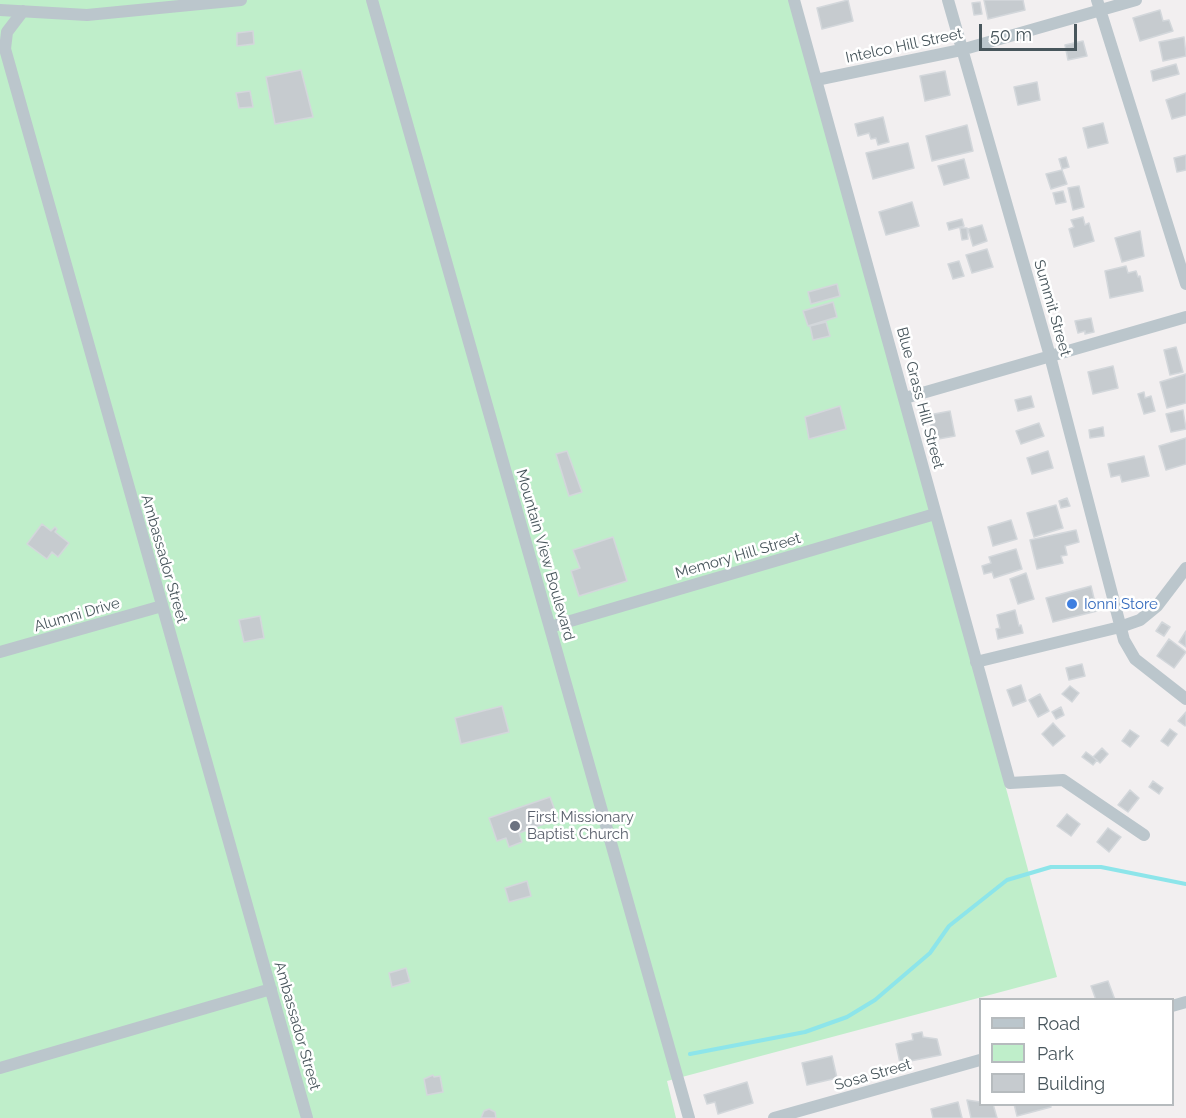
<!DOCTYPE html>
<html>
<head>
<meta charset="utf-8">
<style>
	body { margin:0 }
	#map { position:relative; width:1186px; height:1118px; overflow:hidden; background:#f2eff0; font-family:Raleway,sans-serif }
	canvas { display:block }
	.legend { position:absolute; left:979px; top:998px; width:195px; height:108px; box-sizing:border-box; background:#fff; border:2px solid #b6bbbe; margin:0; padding:8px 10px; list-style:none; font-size:18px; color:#48565c }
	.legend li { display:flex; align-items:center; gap:12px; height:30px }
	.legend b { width:30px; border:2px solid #b6bbbe }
	.scale { position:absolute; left:979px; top:24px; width:98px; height:27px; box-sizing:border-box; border:3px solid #48565c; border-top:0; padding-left:8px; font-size:18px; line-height:21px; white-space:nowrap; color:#48565c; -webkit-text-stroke:4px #fff; paint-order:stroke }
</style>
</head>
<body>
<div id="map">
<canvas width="1186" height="1118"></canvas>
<ul class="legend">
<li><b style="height:8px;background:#bbc6cc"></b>Road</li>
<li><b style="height:16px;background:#bfeeca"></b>Park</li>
<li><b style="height:16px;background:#c6cbcf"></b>Building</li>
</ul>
<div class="scale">50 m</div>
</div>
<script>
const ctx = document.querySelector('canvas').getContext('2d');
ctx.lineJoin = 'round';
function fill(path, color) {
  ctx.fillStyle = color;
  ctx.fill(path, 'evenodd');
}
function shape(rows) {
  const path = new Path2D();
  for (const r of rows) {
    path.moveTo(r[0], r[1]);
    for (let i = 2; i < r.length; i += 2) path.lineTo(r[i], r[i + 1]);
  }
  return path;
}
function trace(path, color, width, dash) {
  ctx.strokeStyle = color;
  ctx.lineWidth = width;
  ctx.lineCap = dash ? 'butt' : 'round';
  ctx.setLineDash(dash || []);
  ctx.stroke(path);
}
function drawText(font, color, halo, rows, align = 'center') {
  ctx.font = font + ' Raleway,sans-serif';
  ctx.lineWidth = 5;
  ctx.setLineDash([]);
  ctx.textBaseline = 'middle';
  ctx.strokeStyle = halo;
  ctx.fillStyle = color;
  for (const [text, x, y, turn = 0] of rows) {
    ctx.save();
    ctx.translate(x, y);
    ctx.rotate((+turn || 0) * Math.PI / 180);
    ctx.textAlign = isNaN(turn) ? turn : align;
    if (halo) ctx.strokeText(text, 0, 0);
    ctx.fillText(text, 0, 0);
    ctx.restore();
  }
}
fill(shape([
	[0,0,793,0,1057,977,667,1081,676,1118,0,1118]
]), '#bfeeca');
trace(shape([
	[690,1054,805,1032,847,1017,875,1000,930,953,949,926,1007,880,1051,867,1101,867,1186,884]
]), '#8de5ea', 4);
const building = shape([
	[848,0,853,21,822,29,817,8,848,0],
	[984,0,1023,0,1025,10,988,19,984,0],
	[980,2,982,14,974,15,972,3,980,2],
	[1160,10,1163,21,1169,20,1173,31,1140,41,1133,18,1160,10],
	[253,31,254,44,237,46,237,33,253,31],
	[1184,37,1186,56,1163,61,1159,42,1184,37],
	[1083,41,1087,56,1068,60,1065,45,1083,41],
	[1176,64,1179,74,1153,81,1151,71,1176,64],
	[301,70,313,117,275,124,266,77,301,70],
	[945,71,950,95,925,101,920,76,945,71],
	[1037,82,1040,100,1018,105,1014,87,1037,82],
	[250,91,253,107,239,108,236,93,250,91],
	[1186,93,1186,115,1172,119,1166,100,1186,93],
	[883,117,889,142,878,145,876,138,871,139,869,133,858,136,855,124,883,117],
	[1103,123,1108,143,1088,148,1083,128,1103,123],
	[967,125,973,151,932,161,926,136,967,125],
	[908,143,914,168,873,179,866,153,908,143],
	[1186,155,1186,170,1177,172,1174,158,1186,155],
	[1066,157,1069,167,1062,169,1059,159,1066,157],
	[964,159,969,178,944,185,938,166,964,159],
	[1062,170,1067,184,1051,189,1046,174,1062,170],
	[1079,186,1084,207,1073,210,1068,188,1079,186],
	[1063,191,1066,202,1056,204,1053,193,1063,191],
	[912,202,919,226,886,235,879,212,912,202],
	[1083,217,1085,225,1089,223,1094,241,1074,247,1069,229,1074,227,1071,220,1083,217],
	[962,219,964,226,949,230,947,223,962,219],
	[982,225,987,241,973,246,968,229,982,225],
	[960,228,967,228,968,239,962,240,960,228],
	[1140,231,1144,256,1122,262,1115,238,1140,231],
	[987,249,993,267,972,273,966,255,987,249],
	[959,261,964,276,953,279,948,264,959,261],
	[1126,266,1128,273,1136,271,1138,277,1140,276,1143,291,1110,298,1105,271,1126,266],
	[837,284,840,296,811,304,808,292,837,284],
	[833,302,837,317,808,326,803,311,833,302],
	[1091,318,1094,332,1085,334,1085,331,1078,333,1075,321,1091,318],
	[826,322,830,336,813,340,810,326,826,322],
	[1176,347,1183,372,1170,375,1164,350,1176,347],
	[1113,366,1118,388,1093,394,1088,372,1113,366],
	[1186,374,1186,403,1167,408,1160,382,1186,374],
	[1144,392,1145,398,1151,396,1155,411,1144,414,1138,394,1144,392],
	[1031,396,1034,407,1018,411,1015,400,1031,396],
	[840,406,846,429,809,439,805,417,840,406],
	[1183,410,1186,429,1171,432,1166,414,1183,410],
	[950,411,955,436,933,440,929,415,950,411],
	[1039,423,1044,436,1021,444,1016,431,1039,423],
	[1103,427,1104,436,1090,438,1089,430,1103,427],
	[1186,438,1186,464,1166,470,1159,446,1186,438],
	[567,451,582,492,569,496,556,454,567,451],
	[1048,451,1053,468,1032,474,1027,458,1048,451],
	[1144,456,1149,476,1122,482,1120,475,1111,477,1108,464,1144,456],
	[1067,498,1070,506,1061,508,1059,501,1067,498],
	[1056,505,1063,528,1034,537,1027,513,1056,505],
	[1011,520,1017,539,993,546,988,527,1011,520],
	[42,524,51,531,55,527,57,529,55,532,69,543,58,557,52,552,47,559,27,544,42,524],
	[1076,530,1079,542,1065,546,1067,555,1061,556,1063,563,1037,569,1030,540,1076,530],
	[613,537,627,581,579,596,571,571,580,568,573,550,613,537],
	[1016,549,1022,569,994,578,992,572,984,574,982,566,991,563,989,557,1016,549],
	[1026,573,1034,599,1018,604,1010,579,1026,573],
	[1091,586,1097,611,1053,622,1046,598,1091,586],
	[1015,610,1019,626,1021,625,1023,633,998,639,996,629,1000,628,997,615,1015,610],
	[260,616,264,638,244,642,239,620,260,616],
	[1162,622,1170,627,1164,636,1156,631,1162,622],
	[1186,631,1186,647,1179,642,1186,631],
	[1169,639,1186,652,1174,668,1157,656,1169,639],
	[1082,664,1085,676,1069,680,1066,668,1082,664],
	[1021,685,1026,701,1013,706,1007,690,1021,685],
	[1070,686,1079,693,1072,702,1062,694,1070,686],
	[1040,694,1049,711,1038,717,1029,700,1040,694],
	[502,706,509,732,461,744,455,718,502,706],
	[1061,707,1064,715,1056,719,1052,712,1061,707],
	[1186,712,1186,725,1185,726,1178,721,1186,712],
	[1053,723,1065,736,1053,746,1042,734,1053,723],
	[1170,729,1177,734,1168,746,1161,741,1170,729],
	[1130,730,1139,736,1130,747,1122,741,1130,730],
	[1102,748,1108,754,1100,763,1093,757,1102,748],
	[1086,752,1097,760,1093,765,1082,757,1086,752],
	[1153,781,1163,788,1159,794,1149,787,1153,781],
	[1130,790,1139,798,1128,812,1118,805,1130,790],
	[550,797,558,819,519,833,522,842,509,847,506,838,497,841,489,818,550,797],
	[1067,814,1080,824,1071,836,1057,826,1067,814],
	[1108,828,1121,837,1109,852,1097,842,1108,828],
	[527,881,531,896,509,902,505,888,527,881],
	[406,968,410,982,392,987,389,973,406,968],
	[1108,981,1115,1000,1096,1000,1091,986,1108,981],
	[922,1032,923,1037,937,1039,941,1055,900,1063,896,1044,913,1040,912,1034,922,1032],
	[832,1056,837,1078,807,1085,802,1063,832,1056],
	[433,1075,434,1077,440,1076,443,1092,427,1095,424,1079,433,1075],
	[747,1082,753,1103,718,1114,715,1102,707,1104,704,1095,747,1082],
	[967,1100,980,1102,980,1104,993,1104,997,1118,971,1118,967,1100],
	[958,1102,962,1118,933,1118,931,1109,958,1102],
	[1014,1104,1050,1104,1051,1107,1017,1116,1014,1104],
	[489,1109,495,1112,496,1118,481,1118,484,1111,489,1109]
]);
fill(building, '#c6cbcf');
trace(building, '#d3d7db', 1.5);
trace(shape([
	[372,0,689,1118],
	[794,0,1010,783,1063,780,1144,835],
	[948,0,1050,356,1124,640,1135,659,1186,699],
	[1097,0,1186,284],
	[0,10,87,15,241,0],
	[23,11,7,32,5,49,307,1118],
	[816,80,961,50,1136,0],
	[905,398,1186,317],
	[550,627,935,514],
	[0,652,162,606],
	[976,662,1120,627,1140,620,1157,606,1186,568],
	[1172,1006,1186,1002],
	[0,1068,271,989],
	[774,1118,980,1060]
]), '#bbc6cc', 12);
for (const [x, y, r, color] of [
	[1072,604,6,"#3f7fe0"],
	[515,826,6,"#6b7280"]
]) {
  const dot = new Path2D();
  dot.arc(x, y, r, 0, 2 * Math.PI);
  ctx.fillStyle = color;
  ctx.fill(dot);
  trace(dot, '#fff', 2);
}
drawText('15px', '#48565c', '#fff', [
	["Intelco Hill Street",904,46,-12],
	["Summit Street",1052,308,74],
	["Blue Grass Hill Street",920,398,75],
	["Mountain View Boulevard",545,555,74],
	["Memory Hill Street",738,556,-16],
	["Ambassador Street",164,559,74],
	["Alumni Drive",77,615,-16],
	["Ambassador Street",297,1026,74],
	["Sosa Street",873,1075,-16]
]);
drawText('15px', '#366cbe', '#fff', [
	["Ionni Store",1084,604]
], 'left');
drawText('15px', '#5b616d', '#fff', [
	["First Missionary",527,817],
	["Baptist Church",527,834]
], 'left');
</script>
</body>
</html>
